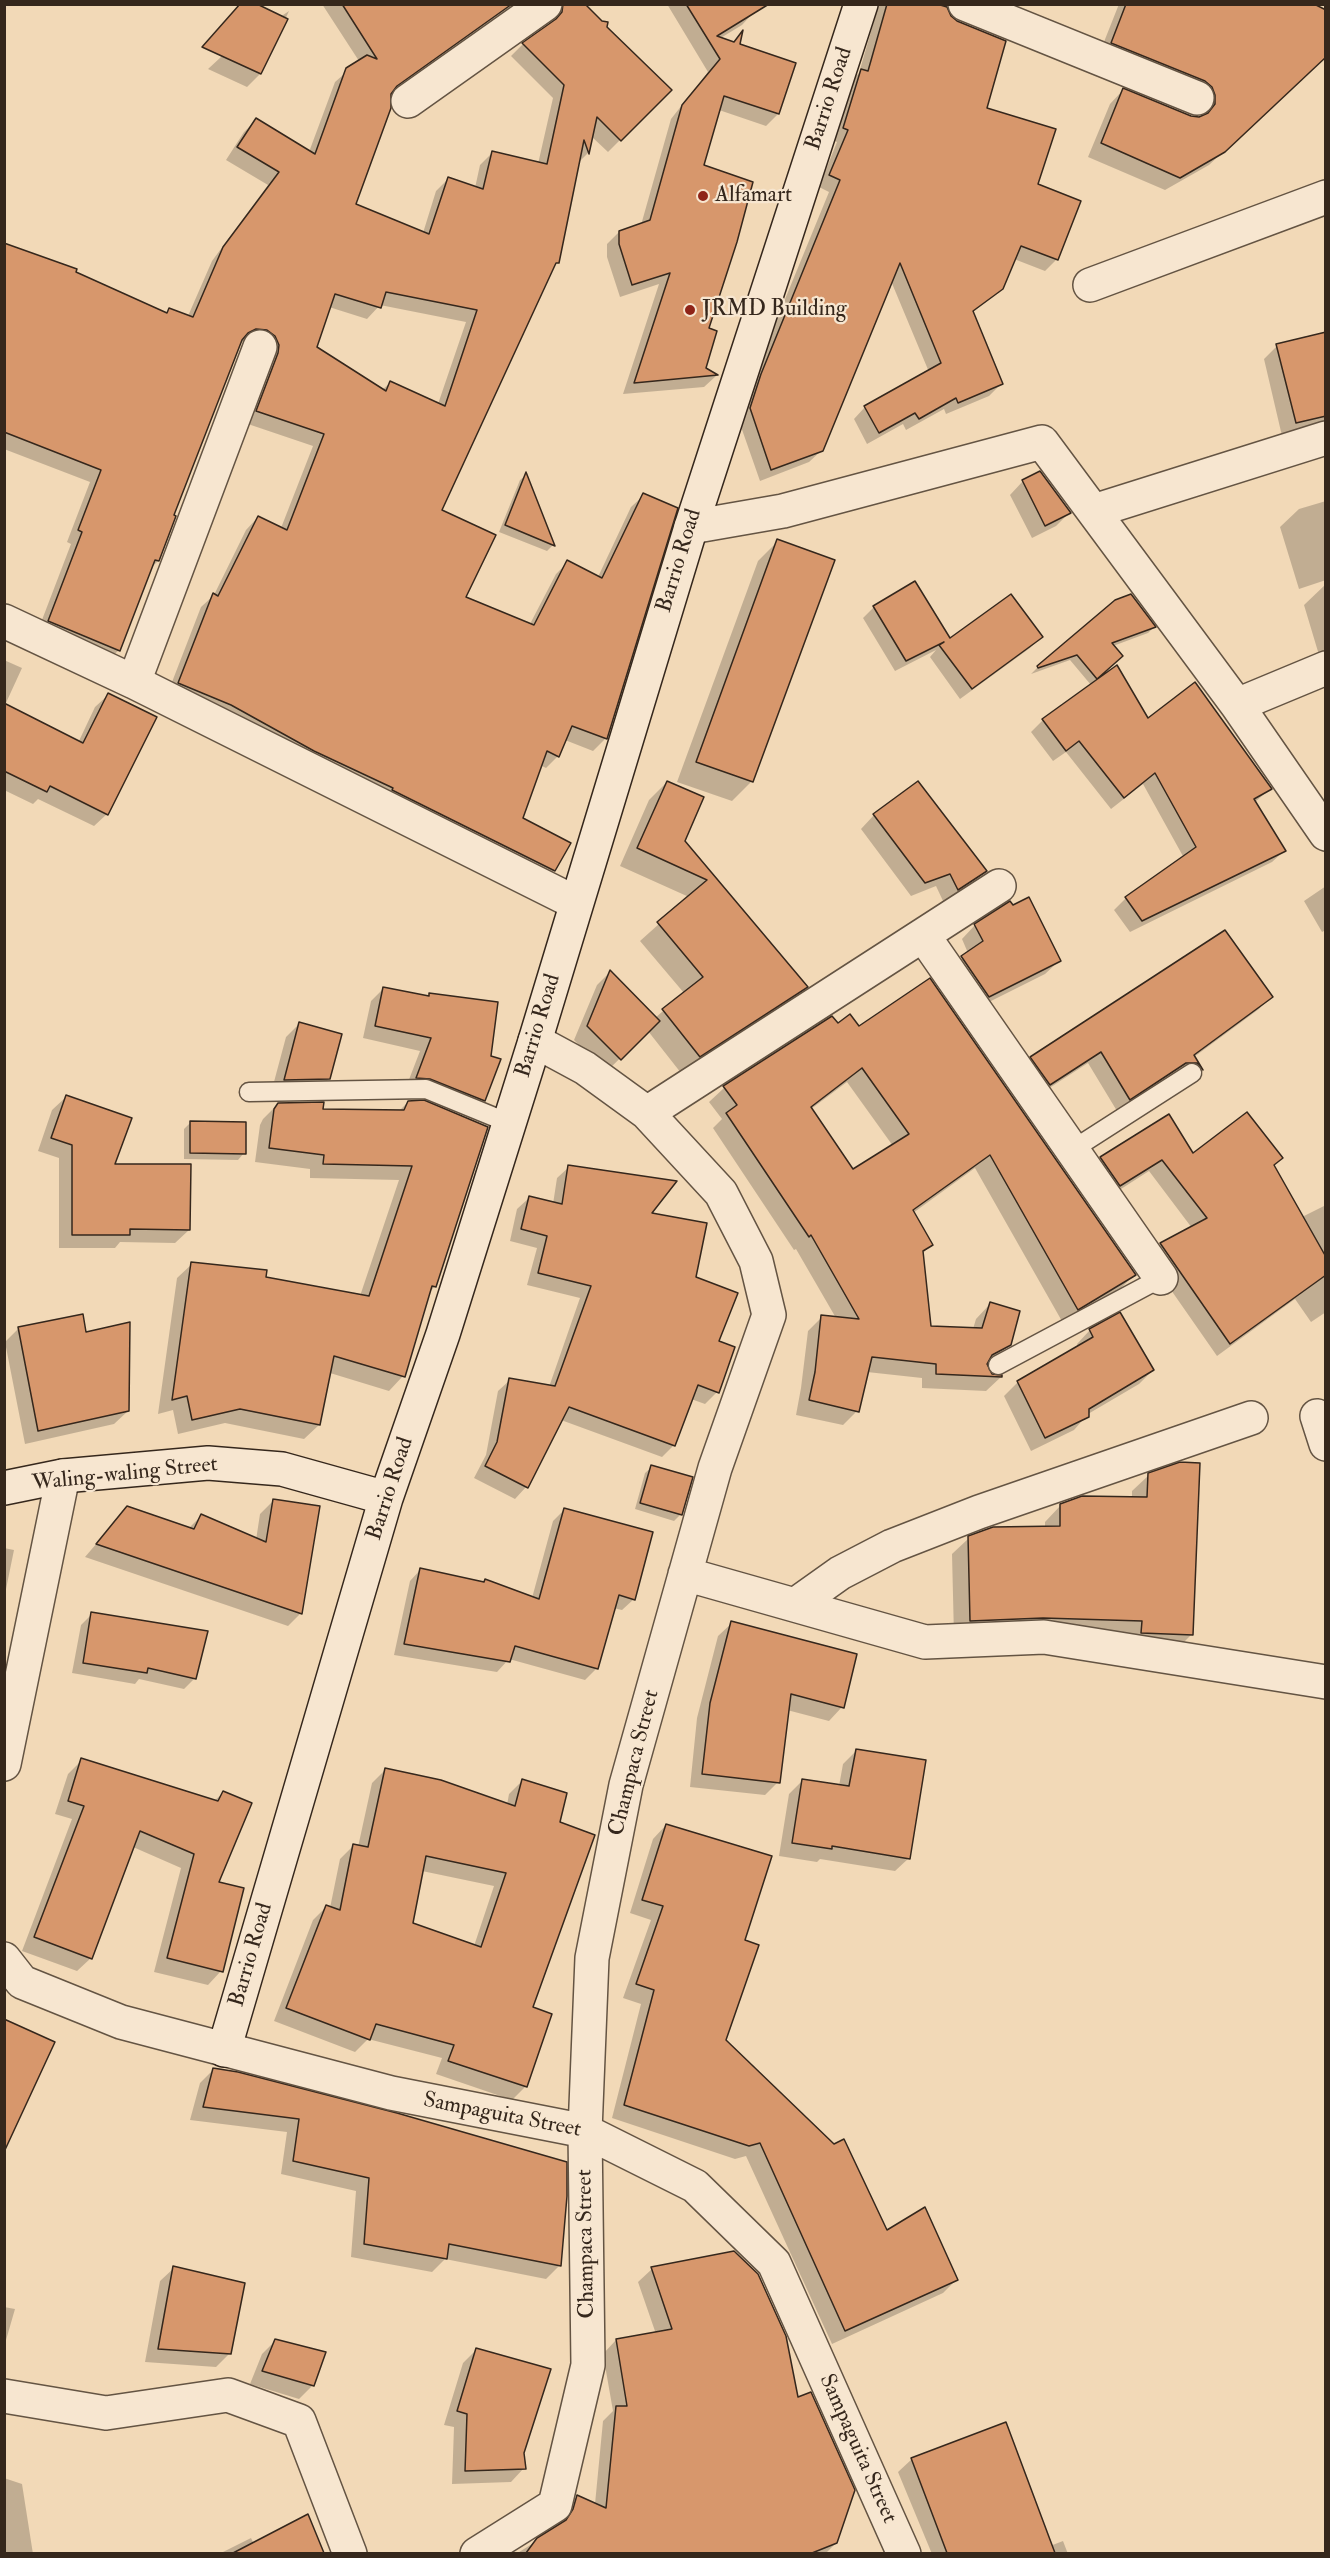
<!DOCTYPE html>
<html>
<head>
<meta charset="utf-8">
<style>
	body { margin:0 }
	#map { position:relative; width:1330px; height:2558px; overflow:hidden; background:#f2d9b7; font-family:"IM FELL Double Pica",serif }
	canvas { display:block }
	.frame { position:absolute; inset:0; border:6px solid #35271c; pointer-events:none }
</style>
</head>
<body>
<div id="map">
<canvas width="1330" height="2558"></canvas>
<div class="frame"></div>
</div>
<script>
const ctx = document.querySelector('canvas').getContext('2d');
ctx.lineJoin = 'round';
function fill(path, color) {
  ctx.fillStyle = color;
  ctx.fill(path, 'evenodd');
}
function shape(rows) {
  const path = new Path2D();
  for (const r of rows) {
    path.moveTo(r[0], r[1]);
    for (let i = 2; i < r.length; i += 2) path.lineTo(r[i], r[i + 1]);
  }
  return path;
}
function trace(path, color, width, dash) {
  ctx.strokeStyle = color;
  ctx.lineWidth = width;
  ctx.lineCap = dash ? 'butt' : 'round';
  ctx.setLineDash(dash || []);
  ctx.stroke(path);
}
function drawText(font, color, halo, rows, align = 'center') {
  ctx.font = font + ' "IM FELL Double Pica",serif';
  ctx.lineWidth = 4.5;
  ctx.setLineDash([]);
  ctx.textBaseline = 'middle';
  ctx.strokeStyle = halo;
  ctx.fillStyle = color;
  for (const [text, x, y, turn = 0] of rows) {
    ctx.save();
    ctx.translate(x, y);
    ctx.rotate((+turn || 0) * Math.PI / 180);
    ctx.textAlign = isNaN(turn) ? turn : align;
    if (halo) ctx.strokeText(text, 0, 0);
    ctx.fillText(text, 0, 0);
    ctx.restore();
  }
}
fill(shape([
	[322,4,515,4,389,93,354,205,423,233,436,191,448,179,475,188,480,165,492,153,538,164,553,98,511,56,523,44,550,25,552,16,547,4,577,4,606,27,670,90,608,152,591,136,588,153,578,163,557,262,552,267,440,510,464,598,530,624,556,574,568,562,598,577,631,507,644,495,606,738,593,751,565,740,558,756,546,768,540,765,521,819,568,844,554,871,541,883,167,695,201,607,214,595,246,530,258,517,281,528,313,446,245,423,253,341,240,342,172,516,158,561,150,569,119,650,106,662,37,633,71,544,67,542,90,482,4,449,4,246,74,273,165,314,169,310,188,316,212,261,268,185,226,160,244,132,256,120,309,152,335,82,359,61],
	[380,305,466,322,438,404,390,383,382,390,315,348,329,307,367,319],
	[667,4,749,4,754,12,742,25,719,39,732,43,740,35,738,45,778,114,766,126,719,110,702,166,707,329,705,369,716,376,704,387,623,394,659,284,620,297,607,257,607,244,619,232,641,225,671,119,708,72],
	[879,4,931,4,985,109,1036,185,1057,259,1045,271,1014,259,1002,289,972,313,1001,384,989,396,946,414,944,409,906,430,903,424,867,444,854,419,865,407,929,372,891,281,822,450,809,462,760,481,739,421,749,387,829,192,819,187,837,142,832,140,849,83,859,73],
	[1119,4,1310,4,1317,64,1209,165,1165,190,1088,157,1110,104,1123,90,1190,117,1202,117,1203,110,1098,57],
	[289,11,260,74,247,87,208,69,221,57],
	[1326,334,1326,425,1282,436,1264,359,1277,346],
	[526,475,553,545,547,551,499,532,520,480],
	[1023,481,1069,513,1056,526,1032,538,1010,495],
	[1326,501,1326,580,1299,589,1280,527,1299,509],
	[778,541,752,781,732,801,677,782,758,561],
	[1326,584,1326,653,1319,655,1304,605],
	[874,607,949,640,1041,637,1030,648,960,699,930,657,936,650,895,671,863,618],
	[1154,627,1148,633,1113,646,1115,662,1096,679,1147,720,1270,789,1255,802,1284,851,1272,862,1130,932,1114,910,1126,898,1184,858,1143,784,1111,809,1066,752,1053,761,1031,732,1043,720,1091,685,1070,660,1031,674,1038,667],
	[4,660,22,668,5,705,78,743,95,707,108,695,107,814,94,826,38,799,33,804,4,790],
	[667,782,683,841,806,987,788,1004,681,1073,648,1031,606,1072,574,1040,597,985,610,972,655,1018,684,993,640,941,689,897,620,866,649,800],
	[874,815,985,871,972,885,944,903,936,886,911,896,861,829],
	[1326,886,1326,930,1322,932,1304,901],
	[975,925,1059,961,1045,974,975,1009,948,971,968,953,962,939],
	[384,988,427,997,429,995,484,1100,472,1113,405,1090,420,1051,363,1038,371,1001],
	[1271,996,1259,1009,1194,1057,1202,1070,1190,1081,1117,1111,1088,1063,1037,1096,1019,1070,1031,1058],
	[832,1018,838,1025,859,1028,1134,1275,1120,1289,1063,1323,975,1168,913,1213,931,1245,922,1254,929,1328,973,1329,976,1319,990,1304,1009,1345,994,1360,985,1364,991,1376,1001,1377,986,1391,922,1388,922,1378,867,1372,857,1411,843,1425,796,1415,801,1388,808,1331,822,1317,836,1318,796,1249,794,1250,713,1128,722,1119,709,1102,724,1088],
	[847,1082,893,1146,852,1171,811,1109],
	[299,1024,329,1079,315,1092,271,1093,286,1037],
	[66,1097,113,1166,189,1230,175,1243,120,1242,115,1248,59,1248,59,1158,38,1151,52,1110],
	[408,1102,435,1286,429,1293,403,1376,389,1391,330,1373,319,1425,304,1439,225,1423,178,1434,173,1410,158,1414,177,1278,192,1264,360,1296,399,1180,310,1178,310,1169,255,1162,260,1125,263,1119,278,1104,321,1110,399,1111],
	[1168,1116,1192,1156,1281,1158,1273,1166,1302,1217,1326,1205,1326,1312,1311,1322,1295,1299,1217,1356,1148,1257,1161,1245,1192,1228,1149,1171,1107,1198,1088,1171,1101,1159],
	[191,1122,244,1153,238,1160,184,1159,184,1129],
	[569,1167,650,1214,695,1278,717,1342,717,1392,705,1404,691,1399,674,1445,662,1457,561,1420,526,1487,515,1499,474,1478,486,1455,498,1391,510,1380,549,1387,580,1298,527,1285,537,1248,510,1241,517,1209,529,1198,553,1204,557,1178],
	[19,1328,85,1334,128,1411,114,1424,25,1444,5,1342],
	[1090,1330,1153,1370,1139,1384,1088,1414,1074,1430,1031,1451,1004,1396,1018,1382,1078,1347,1077,1344],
	[652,1467,681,1514,674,1521,635,1509,645,1473],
	[1149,1475,1191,1635,1175,1651,954,1637,952,1554,969,1538,1045,1528,1045,1522,1061,1505,1132,1498,1132,1491],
	[274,1500,301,1613,288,1626,85,1557,127,1508,188,1529,201,1516,256,1540,260,1514],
	[564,1510,634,1599,622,1610,613,1608,597,1668,585,1680,509,1659,497,1672,394,1655,410,1581,421,1569,532,1598,553,1521],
	[4,1548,14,1550,4,1599],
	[92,1614,195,1678,184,1689,139,1679,135,1684,72,1673,81,1625],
	[732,1623,842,1707,829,1721,787,1710,778,1782,765,1795,690,1787,697,1718,718,1636],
	[856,1751,909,1858,895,1871,820,1859,817,1862,779,1856,789,1794,803,1780,839,1786,843,1764],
	[82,1760,214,1801,223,1793,217,1883,221,1971,208,1985,154,1972,181,1868,133,1847,91,1958,77,1971,22,1951,72,1819,55,1814,68,1774],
	[385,1770,507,1805,509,1794,522,1781,558,1823,531,2008,550,2015,525,2087,512,2100,436,2074,442,2058,368,2039,355,2052,274,2021,313,1920,327,1906,330,1908,340,1859,353,1846,358,1847,372,1783],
	[422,1871,494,1886,474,1946,412,1924],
	[666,1825,744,1941,724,2041,834,2145,886,2232,956,2280,943,2293,832,2344,746,2156,735,2159,612,2118,641,2004,623,1998,651,1920,630,1913,653,1839],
	[213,2070,560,2265,546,2279,445,2259,432,2272,351,2257,356,2191,281,2174,287,2132,190,2120,200,2083],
	[174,2268,230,2353,216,2367,145,2362,160,2281],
	[652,2269,797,2399,836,2543,825,2554,655,2554,653,2531,592,2536,580,2554,516,2554,559,2527,564,2510,577,2497,595,2504,603,2421,613,2411,603,2354,616,2340,656,2334,638,2282],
	[4,2307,15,2309,4,2347],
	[276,2340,313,2385,299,2399,250,2384,262,2354],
	[476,2350,524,2468,511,2482,452,2484,454,2427,444,2425,463,2363],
	[912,2459,1050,2546,1063,2541,1068,2554,932,2554,898,2472],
	[4,2478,22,2484,33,2554,4,2554],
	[307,2516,323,2554,219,2554,251,2538,254,2544]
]), '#0003');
const building = shape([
	[240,4,257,4,288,19,261,74,202,47,240,4],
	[342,4,512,4,397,86,391,94,391,108,356,204,429,234,448,177,483,189,492,151,547,164,564,85,522,43,556,19,562,12,563,4,585,4,602,21,608,22,607,27,672,90,621,141,597,117,589,154,584,140,559,263,556,263,442,510,496,535,466,597,534,625,567,560,602,578,643,493,678,508,607,739,572,726,559,757,547,751,523,818,571,843,555,871,392,790,393,788,314,751,231,705,178,683,213,593,218,596,258,516,287,530,324,434,256,411,278,353,279,345,275,336,267,330,256,329,248,333,242,340,174,515,176,516,159,561,155,560,120,651,48,621,82,532,78,530,101,470,4,432,4,243,77,269,76,272,167,313,169,308,193,317,223,247,279,172,237,147,256,118,315,154,346,68,367,55,377,59,342,4],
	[386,292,477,310,445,406,390,381,386,391,317,347,335,294,381,308,386,292],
	[686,4,769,4,717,36,734,42,743,30,740,44,796,63,779,114,724,96,704,165,753,182,737,242,709,328,717,331,706,368,718,375,634,383,670,273,632,285,619,244,619,231,650,220,682,105,720,59,686,4],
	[887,4,937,4,947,7,951,16,957,21,1006,41,987,108,1056,129,1038,184,1081,201,1058,260,1021,246,1003,289,973,311,1003,384,958,403,956,398,919,419,915,413,879,433,864,406,941,363,900,263,823,451,771,470,750,408,761,374,840,180,829,175,848,130,843,128,861,69,868,71,887,4],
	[1126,4,1314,4,1326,10,1326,57,1225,152,1180,178,1101,143,1123,88,1191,116,1199,117,1208,113,1215,104,1215,95,1212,87,1205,81,1111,43,1126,4],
	[1326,332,1326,416,1296,423,1276,344,1326,332],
	[1040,471,1071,513,1045,526,1022,480,1040,471],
	[526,472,555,546,505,525,526,472],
	[777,539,835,560,753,782,696,762,777,539],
	[915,581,950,638,1011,594,1043,637,972,689,939,645,944,642,906,661,873,606,915,581],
	[1131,594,1156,627,1112,643,1123,656,1097,679,1077,655,1038,668,1037,666,1115,600,1131,594],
	[1117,665,1148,718,1195,682,1272,789,1254,799,1286,851,1142,921,1125,897,1196,847,1155,773,1124,798,1079,741,1066,751,1042,719,1117,665],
	[108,693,157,717,108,815,50,786,47,792,4,771,4,703,83,743,108,693],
	[667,781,704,797,685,841,808,987,700,1057,662,1009,703,977,657,922,707,880,637,848,667,781],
	[918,781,987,871,958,890,950,874,925,883,873,814,918,781],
	[1029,897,1061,961,989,997,961,956,983,941,974,924,1010,901,1013,905,1029,897],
	[1225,930,1273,997,1194,1055,1203,1070,1197,1063,1186,1063,1130,1100,1101,1052,1050,1085,1030,1057,1225,930],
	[610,970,660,1021,621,1060,587,1026,610,970],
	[930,978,1136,1275,1078,1310,990,1155,913,1210,933,1245,923,1251,931,1326,982,1328,990,1302,1020,1311,1011,1345,992,1355,987,1364,992,1374,1002,1375,1002,1377,936,1374,936,1364,872,1357,859,1412,809,1400,815,1372,821,1315,859,1319,811,1235,809,1237,726,1113,737,1105,723,1086,832,1016,838,1023,850,1014,859,1026,930,978],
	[862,1068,909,1134,853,1169,811,1107,862,1068],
	[383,987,429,996,429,993,498,1002,491,1056,501,1059,485,1101,430,1079,416,1078,431,1038,375,1026,383,987],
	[299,1022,342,1034,330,1079,284,1080,299,1022],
	[66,1095,132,1118,115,1164,191,1164,190,1230,130,1229,130,1235,72,1235,72,1145,51,1138,66,1095],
	[424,1100,488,1127,436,1287,432,1286,405,1377,334,1356,320,1425,240,1409,192,1420,187,1396,172,1400,191,1262,267,1270,266,1277,369,1296,412,1166,323,1164,324,1155,269,1148,274,1109,278,1103,324,1102,323,1109,404,1110,408,1101,424,1100],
	[1247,1112,1283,1158,1274,1165,1326,1257,1326,1275,1230,1344,1160,1243,1207,1218,1162,1160,1120,1186,1100,1157,1169,1114,1193,1153,1247,1112],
	[190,1121,246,1122,246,1154,190,1153,190,1121],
	[568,1165,677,1181,652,1213,707,1223,696,1277,738,1293,719,1341,735,1347,719,1393,698,1385,675,1446,569,1407,528,1488,485,1466,497,1442,509,1378,555,1386,591,1286,538,1273,547,1236,521,1229,529,1196,562,1204,568,1165],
	[1120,1312,1154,1370,1089,1409,1089,1417,1045,1438,1017,1381,1093,1337,1089,1329,1120,1312],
	[83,1314,86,1332,130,1322,129,1411,38,1431,18,1327,83,1314],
	[1180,1462,1200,1463,1193,1635,1141,1633,1142,1621,1043,1618,970,1621,968,1536,993,1527,1060,1526,1060,1504,1082,1496,1147,1497,1148,1473,1180,1462],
	[651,1465,693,1477,682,1515,640,1503,651,1465],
	[273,1499,320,1506,302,1614,96,1544,127,1506,194,1529,201,1514,266,1542,273,1499],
	[564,1508,653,1532,635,1600,619,1595,598,1669,515,1646,510,1662,404,1644,420,1568,484,1582,485,1579,539,1599,564,1508],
	[91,1612,208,1631,196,1679,148,1668,147,1673,83,1663,91,1612],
	[731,1621,857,1654,844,1708,791,1694,780,1783,702,1774,710,1703,731,1621],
	[856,1749,926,1760,910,1859,832,1846,832,1849,792,1843,802,1779,849,1786,856,1749],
	[81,1758,218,1801,223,1791,252,1803,219,1882,244,1888,223,1972,167,1958,194,1854,140,1831,92,1959,34,1937,84,1806,68,1801,81,1758],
	[385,1768,441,1780,515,1806,522,1779,567,1793,560,1822,595,1835,533,2007,552,2014,527,2087,448,2061,454,2045,376,2024,370,2040,286,2008,326,1905,340,1910,353,1844,368,1847,385,1768],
	[426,1856,506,1873,481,1947,413,1923,426,1856],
	[666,1824,772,1856,745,1940,759,1945,726,2040,834,2144,844,2139,887,2230,925,2207,958,2280,845,2331,760,2143,749,2146,624,2105,654,1990,636,1984,663,1906,642,1900,666,1824],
	[4,2019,55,2042,4,2152,4,2019],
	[213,2068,238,2072,397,2113,567,2162,567,2196,561,2266,449,2244,447,2259,364,2244,369,2178,293,2161,299,2119,203,2107,213,2068],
	[734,2251,758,2274,786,2336,798,2397,811,2392,855,2490,837,2543,812,2553,526,2553,537,2538,566,2520,573,2509,577,2495,606,2508,616,2406,627,2406,616,2339,672,2329,651,2267,734,2251],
	[173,2266,245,2283,231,2354,158,2349,173,2266],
	[275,2339,326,2352,314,2386,262,2371,275,2339],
	[476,2348,551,2369,524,2453,526,2469,465,2471,467,2414,457,2411,476,2348],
	[1006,2422,1055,2553,947,2553,911,2458,1006,2422],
	[308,2514,324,2553,233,2553,308,2514]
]);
fill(building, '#d7976c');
trace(building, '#35271c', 1.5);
const lane = shape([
	[249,1092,426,1089,509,1123],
	[1072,1150,1192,1073],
	[998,1365,1161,1278]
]);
const street = shape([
	[965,4,1197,98],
	[408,101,545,4],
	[1090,285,1326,197],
	[1094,511,1326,438],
	[691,527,783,511,1042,442,1237,705,1326,834],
	[4,621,134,682,576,903],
	[134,682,260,347],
	[1237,705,1326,668],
	[923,935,1161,1278],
	[647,1113,999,886],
	[1317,1416,1326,1444],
	[685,1574,925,1642,1044,1637,1326,1682],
	[795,1605,840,1573,892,1546,979,1512,1251,1418],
	[4,1764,63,1476],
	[4,1959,22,1982,121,2022,391,2093,585,2131,695,2186,774,2263,904,2554],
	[4,2396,106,2413,228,2395,299,2421,350,2554],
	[477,2554,555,2505,588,2365,585,2131,592,1958,626,1785,715,1468,769,1315,756,1261,721,1193,647,1113,585,1068,535,1041]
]);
const secondary = shape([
	[4,1488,63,1476,208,1463,282,1469,386,1498],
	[224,2050,386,1498,443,1334,535,1041,691,527,861,4]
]);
trace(lane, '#645443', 21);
trace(street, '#645443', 36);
trace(secondary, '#35271c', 36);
trace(lane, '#f7e6d0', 18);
trace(street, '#f7e6d0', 33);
trace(secondary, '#f7e6d0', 33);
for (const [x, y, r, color] of [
	[703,196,6,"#8f2418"],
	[690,310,6,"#8f2418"]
]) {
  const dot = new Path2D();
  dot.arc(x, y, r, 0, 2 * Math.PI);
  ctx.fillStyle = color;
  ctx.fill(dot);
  trace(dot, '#f7e6d0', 2);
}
drawText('22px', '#35271c', '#f7e6d0', [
	["Barrio Road",830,99,-72],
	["Barrio Road",680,561,-73],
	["Barrio Road",539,1026,-73],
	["Waling-waling Street",125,1475,-6],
	["Barrio Road",391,1489,-72],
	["Champaca Street",635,1763,-76],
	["Barrio Road",252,1955,-74],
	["Sampaguita Street",502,2116,11],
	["Champaca Street",587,2244,-91],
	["Sampaguita Street",857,2449,66]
]);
drawText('22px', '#35271c', '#f7e6d0', [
	["Alfamart",715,196],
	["JRMD Building",702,310]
], 'left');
</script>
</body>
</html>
